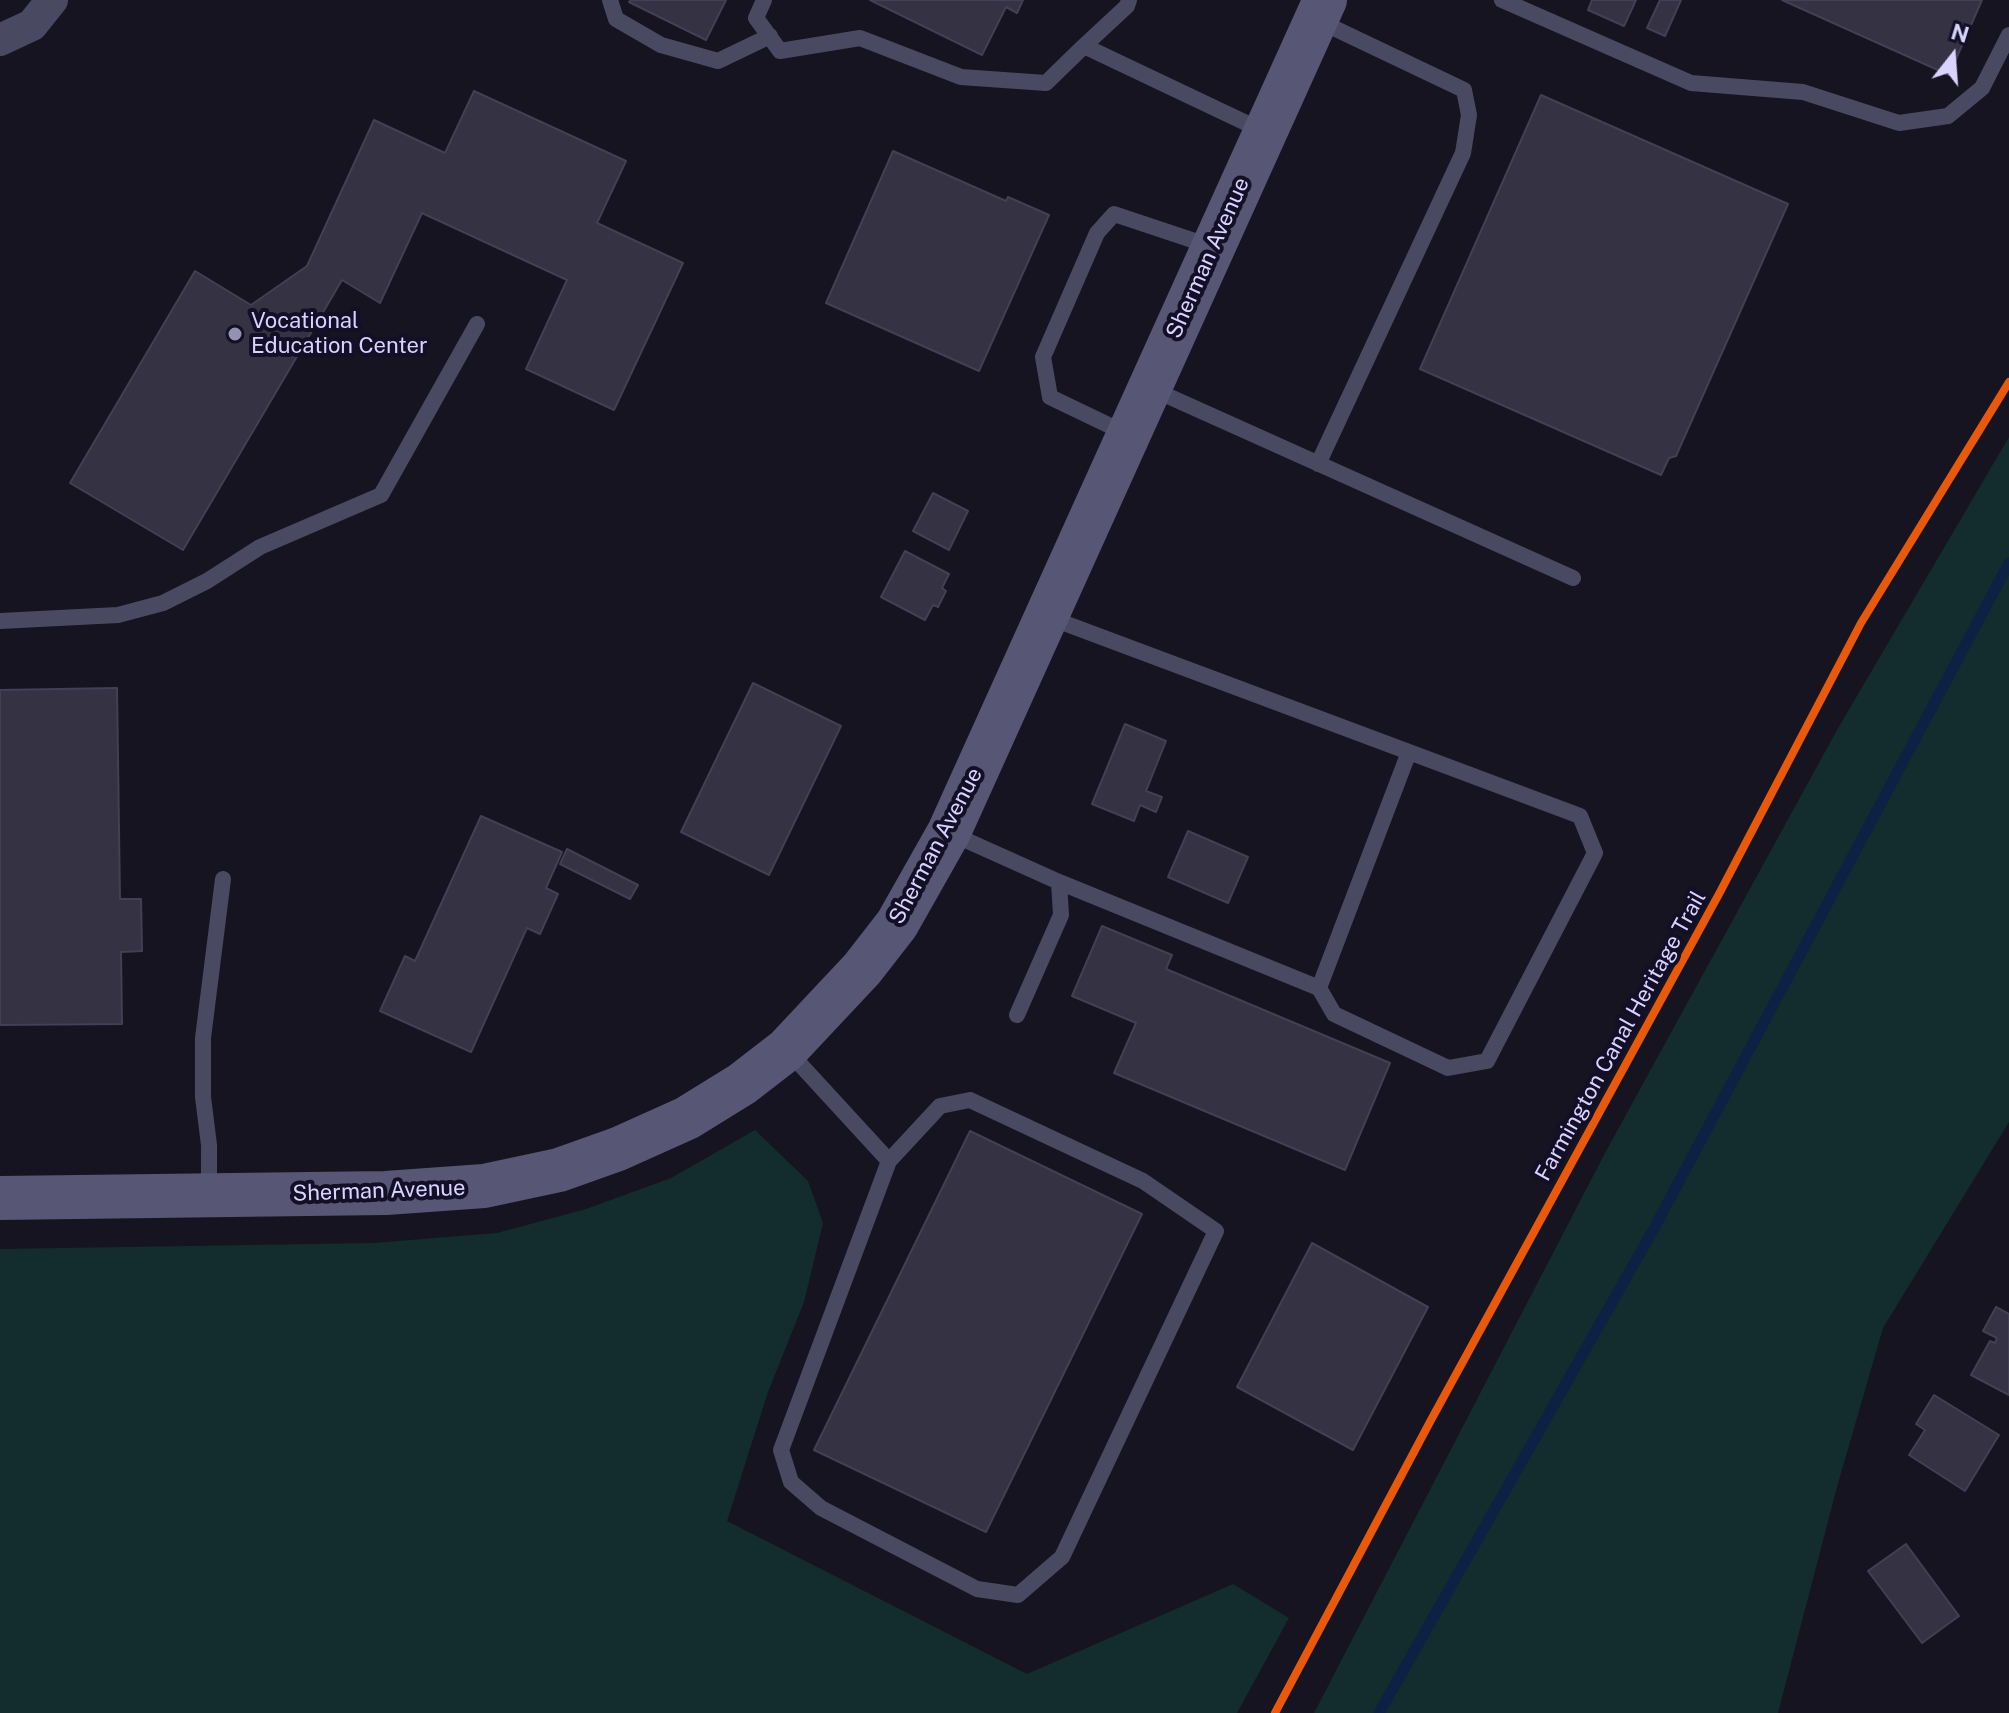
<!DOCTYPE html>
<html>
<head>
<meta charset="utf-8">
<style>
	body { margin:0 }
	#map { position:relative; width:2009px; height:1713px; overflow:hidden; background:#161421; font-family:"Public Sans",sans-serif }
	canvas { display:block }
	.north { position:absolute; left:1913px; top:16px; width:80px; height:80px; -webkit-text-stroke:6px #130f26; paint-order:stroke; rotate:17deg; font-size:22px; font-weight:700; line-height:32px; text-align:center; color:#d9d4ff }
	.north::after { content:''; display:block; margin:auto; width:28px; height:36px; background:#d9d4ff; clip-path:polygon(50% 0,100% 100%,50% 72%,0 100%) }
</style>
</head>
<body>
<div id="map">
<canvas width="2009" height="1713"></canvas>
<div class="north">N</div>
</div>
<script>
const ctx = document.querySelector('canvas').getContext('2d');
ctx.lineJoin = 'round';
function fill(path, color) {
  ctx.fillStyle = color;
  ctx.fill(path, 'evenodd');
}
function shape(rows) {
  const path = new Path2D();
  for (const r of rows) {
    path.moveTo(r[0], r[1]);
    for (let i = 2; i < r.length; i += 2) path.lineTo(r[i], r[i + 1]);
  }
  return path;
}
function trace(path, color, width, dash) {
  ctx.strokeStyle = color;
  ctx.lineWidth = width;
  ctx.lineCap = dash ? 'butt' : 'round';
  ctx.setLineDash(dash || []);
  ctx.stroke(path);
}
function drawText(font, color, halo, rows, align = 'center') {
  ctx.font = font + ' "Public Sans",sans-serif';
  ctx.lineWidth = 8;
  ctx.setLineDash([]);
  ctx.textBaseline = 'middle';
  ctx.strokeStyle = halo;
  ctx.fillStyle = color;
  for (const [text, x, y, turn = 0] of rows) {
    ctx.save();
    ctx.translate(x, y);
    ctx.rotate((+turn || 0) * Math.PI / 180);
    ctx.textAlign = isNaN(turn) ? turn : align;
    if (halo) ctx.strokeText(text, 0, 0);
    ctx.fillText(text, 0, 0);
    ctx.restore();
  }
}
fill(shape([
	[2009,437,2009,1122,1883,1328,1837,1487,1778,1713,1314,1713,1605,1153,1837,730],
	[755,1130,808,1181,823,1223,804,1302,768,1392,727,1521,1027,1674,1233,1584,1289,1618,1237,1713,0,1713,0,1249,373,1243,497,1233,586,1209,671,1178]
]), '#132c2d');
trace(shape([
	[1379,1713,1652,1232,2009,563]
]), '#0d2144', 11);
const building = shape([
	[631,0,726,0,706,40,629,2,631,0],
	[870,0,1023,0,1017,13,1006,7,982,55,870,0],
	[1592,0,1636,0,1624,26,1588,10,1592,0],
	[1660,0,1681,0,1665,36,1647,28,1660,0],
	[1782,0,1982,0,1949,75,1782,0],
	[474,91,626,161,597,223,683,263,614,410,526,369,567,280,422,213,380,303,342,280,183,550,70,483,195,271,251,305,307,266,374,120,445,153,474,91],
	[1541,95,1788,204,1676,456,1669,458,1661,475,1420,369,1541,95],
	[893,151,1006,201,1008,197,1049,215,979,371,826,303,893,151],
	[933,493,968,511,949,550,913,531,933,493],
	[905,551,949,574,942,588,946,591,938,607,933,605,925,620,881,597,905,551],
	[753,683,841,726,769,875,681,832,753,683],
	[117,688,120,899,141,899,142,951,121,952,122,1024,0,1025,0,690,117,688],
	[1125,724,1166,741,1146,791,1162,797,1156,812,1140,805,1134,821,1092,804,1125,724],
	[481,816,562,852,546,888,558,894,540,934,527,928,471,1052,380,1011,405,956,415,961,481,816],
	[1188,831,1248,857,1228,903,1168,877,1188,831],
	[567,849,638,885,630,899,560,864,567,849],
	[1102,926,1172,955,1166,969,1390,1063,1345,1170,1114,1073,1136,1023,1072,996,1102,926],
	[970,1131,1142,1214,986,1532,814,1450,970,1131],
	[1312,1243,1428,1307,1353,1450,1237,1387,1312,1243],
	[1996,1307,2009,1314,2009,1395,1971,1375,1990,1341,1995,1343,1997,1338,1983,1331,1996,1307],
	[1934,1395,1999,1435,1965,1491,1909,1455,1925,1430,1916,1424,1934,1395],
	[1906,1544,1959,1616,1922,1643,1868,1571,1906,1544]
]);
fill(building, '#343243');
trace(building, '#433f54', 2);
trace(shape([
	[610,0,616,19,661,45,718,61,770,36],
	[764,0,756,18,780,51,860,38,961,77,1046,83,1084,46],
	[1129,0,1127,6,1084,46,1263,131],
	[1502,0,1691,83,1803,92,1899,123,1948,116,1982,88,2009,35],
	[1317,20,1464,90,1469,115,1463,153,1318,464],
	[1150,388,1573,578],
	[1127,434,1050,397,1043,357,1097,233,1114,214,1210,246],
	[1048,617,1409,752,1580,816,1595,853,1487,1061,1448,1068,1334,1014,1319,988,1409,752],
	[0,621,118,615,163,603,207,581,260,547,381,495,477,324],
	[950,833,1059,882,1061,915,1017,1015],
	[1059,882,1319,988],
	[787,1050,889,1161],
	[970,1100,1143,1181,1216,1231,1062,1557,1018,1595,977,1589,821,1508,791,1482,781,1450,889,1161,940,1106,970,1100],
	[209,1194,209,1145,203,1097,203,1038,223,879]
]), '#4a4962', 16);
trace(shape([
	[0,40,32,25,52,0]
]), '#4a4962', 32);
trace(shape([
	[0,1198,386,1193,484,1186,559,1170,618,1149,687,1118,742,1084,786,1050,862,969,897,924,949,832,1325,0]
]), '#575674', 44);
trace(shape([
	[1275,1713,1431,1420,1719,894,1861,623,2009,382]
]), '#e8590c', 8);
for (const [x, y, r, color] of [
	[235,334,8,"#9591b1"]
]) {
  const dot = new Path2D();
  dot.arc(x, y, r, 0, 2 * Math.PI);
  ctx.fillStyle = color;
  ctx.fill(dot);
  trace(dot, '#130f26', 3);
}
drawText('22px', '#d9d4ff', '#130f26', [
	["Sherman Avenue",1208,258,-66],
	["Sherman Avenue",936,846,-62],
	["Farmington Canal Heritage Trail",1621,1036,-61],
	["Sherman Avenue",379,1191,-2]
]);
drawText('22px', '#d9d4ff', '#130f26', [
	["Vocational",251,321],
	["Education Center",251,346]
], 'left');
</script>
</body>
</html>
